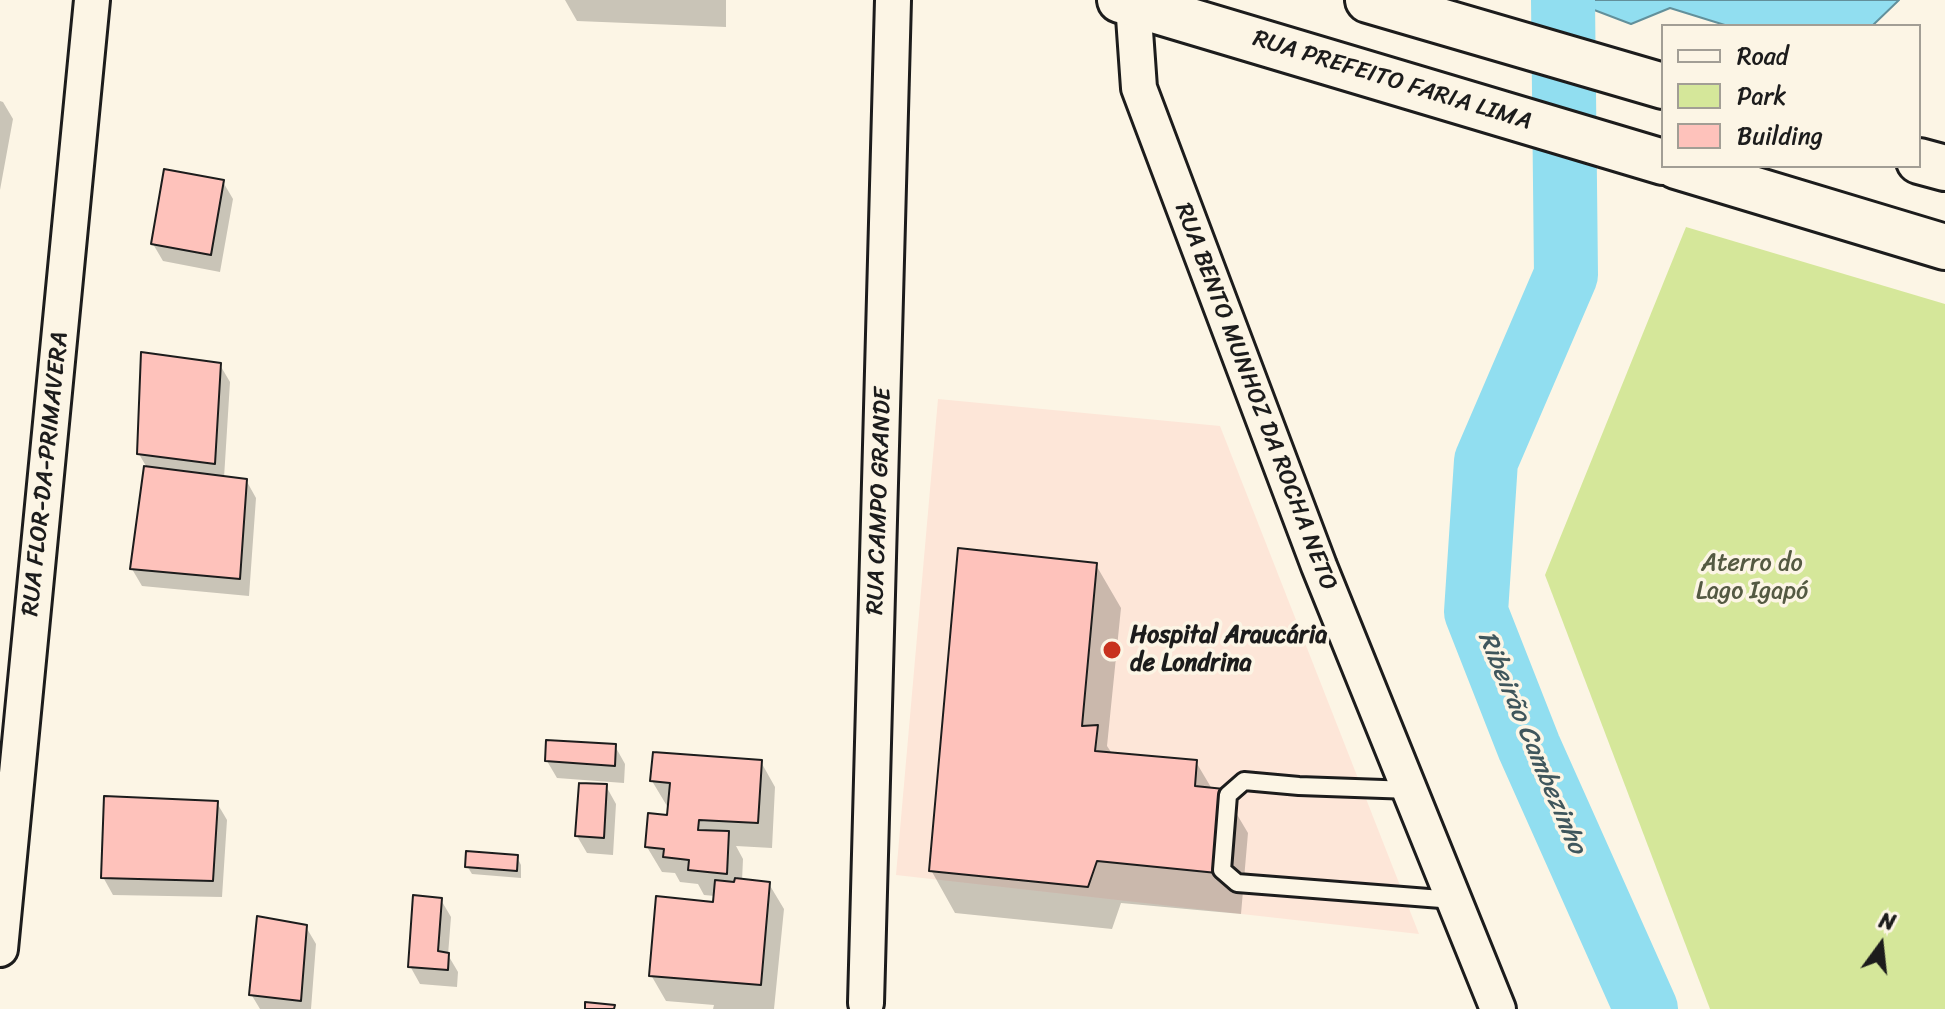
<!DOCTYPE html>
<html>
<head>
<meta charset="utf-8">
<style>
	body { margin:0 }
	#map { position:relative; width:1945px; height:1009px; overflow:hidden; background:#fcf5e5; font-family:Sriracha,sans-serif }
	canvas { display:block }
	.legend { position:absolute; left:1661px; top:24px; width:260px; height:144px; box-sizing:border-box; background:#fcf5e5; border:2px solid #a29e95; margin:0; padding:10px 14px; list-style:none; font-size:24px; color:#1c1c1c }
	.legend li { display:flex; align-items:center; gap:16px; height:40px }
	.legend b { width:40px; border:2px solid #a29e95 }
	.north { position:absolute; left:1841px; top:905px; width:80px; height:80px; -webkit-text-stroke:6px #fcf5e5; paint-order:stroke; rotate:15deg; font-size:22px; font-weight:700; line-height:32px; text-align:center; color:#1c1c1c }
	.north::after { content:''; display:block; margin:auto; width:28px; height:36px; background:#1c1c1c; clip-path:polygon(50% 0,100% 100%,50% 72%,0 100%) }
</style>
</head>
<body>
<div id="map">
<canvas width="1945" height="1009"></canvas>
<ul class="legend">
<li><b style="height:10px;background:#fcf5e5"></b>Road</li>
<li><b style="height:22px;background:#d5e79a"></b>Park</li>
<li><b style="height:22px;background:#fec2bb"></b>Building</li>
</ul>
<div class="north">N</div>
</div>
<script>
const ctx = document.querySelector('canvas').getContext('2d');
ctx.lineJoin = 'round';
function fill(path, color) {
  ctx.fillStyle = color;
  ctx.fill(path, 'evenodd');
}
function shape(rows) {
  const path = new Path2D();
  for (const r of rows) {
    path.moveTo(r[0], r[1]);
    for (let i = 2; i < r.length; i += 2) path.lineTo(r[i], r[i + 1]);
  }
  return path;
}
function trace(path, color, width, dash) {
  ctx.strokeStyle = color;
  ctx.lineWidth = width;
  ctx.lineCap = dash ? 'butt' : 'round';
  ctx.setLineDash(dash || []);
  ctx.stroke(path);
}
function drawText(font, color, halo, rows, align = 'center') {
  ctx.font = font + ' Sriracha,sans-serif';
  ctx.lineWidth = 7;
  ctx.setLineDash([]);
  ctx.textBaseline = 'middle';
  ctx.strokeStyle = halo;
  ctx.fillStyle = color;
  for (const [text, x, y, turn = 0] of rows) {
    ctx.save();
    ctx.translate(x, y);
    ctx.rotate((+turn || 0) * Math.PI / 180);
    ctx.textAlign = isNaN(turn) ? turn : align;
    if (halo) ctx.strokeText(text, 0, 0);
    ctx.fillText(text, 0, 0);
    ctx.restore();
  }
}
fill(shape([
	[938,399,1220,426,1419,934,896,875]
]), '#fde6d8');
fill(shape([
	[1686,227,1945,304,1945,1009,1710,1009,1545,575]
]), '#d5e79a');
const water = shape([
	[1568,0,1899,0,1872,26,1728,26,1670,8,1631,24,1568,0]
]);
fill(water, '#91def0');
trace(water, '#62909b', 2);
fill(shape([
	[565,0,726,0,726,27,577,21],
	[0,101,3,102,13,119,0,190],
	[223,182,233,199,220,272,163,261,153,244],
	[220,365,230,382,224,478,246,480,256,498,249,596,142,586,132,569,146,466,139,454],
	[1096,565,1121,608,1107,746,1113,755,1196,762,1212,789,1223,791,1248,833,1241,914,1121,903,1112,929,955,913,931,870],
	[615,746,625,764,624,783,557,778,547,761],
	[761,762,775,787,772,848,736,846,743,859,742,881,769,884,784,909,774,1009,713,1009,714,1005,666,1001,651,975,715,904,715,896,704,895,698,884,680,882,675,873,662,872,647,847,669,817,670,806,667,806,652,781],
	[606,786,616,804,613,855,587,853,577,836],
	[217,803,227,820,222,897,113,895,103,877],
	[517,857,521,865,521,878,472,874,467,866],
	[441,900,451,917,448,955,458,972,457,987,420,984,410,966],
	[306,927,316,944,311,1009,260,1009,251,994]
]), '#0003');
trace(shape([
	[1563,0,1566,275,1486,461,1476,612,1529,747,1646,1009]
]), '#91def0', 64);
const building = shape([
	[164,169,224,180,211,255,151,244,164,169],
	[141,352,221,363,215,464,137,454,141,352],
	[144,466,247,479,240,579,130,569,144,466],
	[958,548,1097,563,1082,726,1098,725,1095,751,1197,760,1195,786,1224,789,1217,873,1097,861,1088,887,929,871,958,548],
	[546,740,616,744,615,766,545,761,546,740],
	[653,752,762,760,758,823,699,820,698,830,729,831,727,874,688,870,689,860,663,857,664,849,645,847,648,813,667,815,670,783,650,781,653,752],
	[579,783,607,784,604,838,575,836,579,783],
	[104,796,218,801,213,881,101,878,104,796],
	[466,851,518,855,517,871,465,867,466,851],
	[735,878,770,882,761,985,649,976,656,896,713,902,715,880,734,882,735,878],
	[413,895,442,898,438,951,449,953,448,970,408,967,413,895],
	[257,916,307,925,301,1001,249,995,257,916],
	[585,1002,615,1005,614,1009,585,1009,585,1002]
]);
fill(building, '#fec2bb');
trace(building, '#1c1c1c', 2);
const service = shape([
	[1411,790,1299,786,1244,781,1228,795,1222,870,1237,883,1454,900]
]);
const minor = shape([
	[1134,0,1134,17,1139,88,1319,566,1498,1009],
	[0,949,92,0],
	[866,1003,893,0]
]);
const secondary = shape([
	[1120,0,1663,162],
	[1368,0,1663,86],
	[1919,161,1945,168],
	[1676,166,1945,247]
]);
trace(service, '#1c1c1c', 22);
trace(minor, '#1c1c1c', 40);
trace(secondary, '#1c1c1c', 50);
trace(service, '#fcf5e5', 16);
trace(minor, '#fcf5e5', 34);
trace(secondary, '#fcf5e5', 44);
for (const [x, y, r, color] of [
	[1112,650,10,"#c8321e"]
]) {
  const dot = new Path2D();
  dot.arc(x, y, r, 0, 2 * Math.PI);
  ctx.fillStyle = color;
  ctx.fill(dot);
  trace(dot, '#fcf5e5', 3);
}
drawText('24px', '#1c1c1c', '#fcf5e5', [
	["RUA PREFEITO FARIA LIMA",1392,81,17],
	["RUA BENTO MUNHOZ DA ROCHA NETO",1255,397,69],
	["RUA FLOR-DA-PRIMAVERA",46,474,-84],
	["RUA CAMPO GRANDE",880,501,-88]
]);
drawText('24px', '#545942', '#fcf5e5', [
	["Aterro do",1752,564],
	["Lago Igapó",1752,592]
]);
drawText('bold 24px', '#1c1c1c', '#fcf5e5', [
	["Hospital Araucária",1130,636],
	["de Londrina",1130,664]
], 'left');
drawText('italic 26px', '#3f565c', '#fcf5e5', [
	["Ribeirão Cambezinho",1531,743,67]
]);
</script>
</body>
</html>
